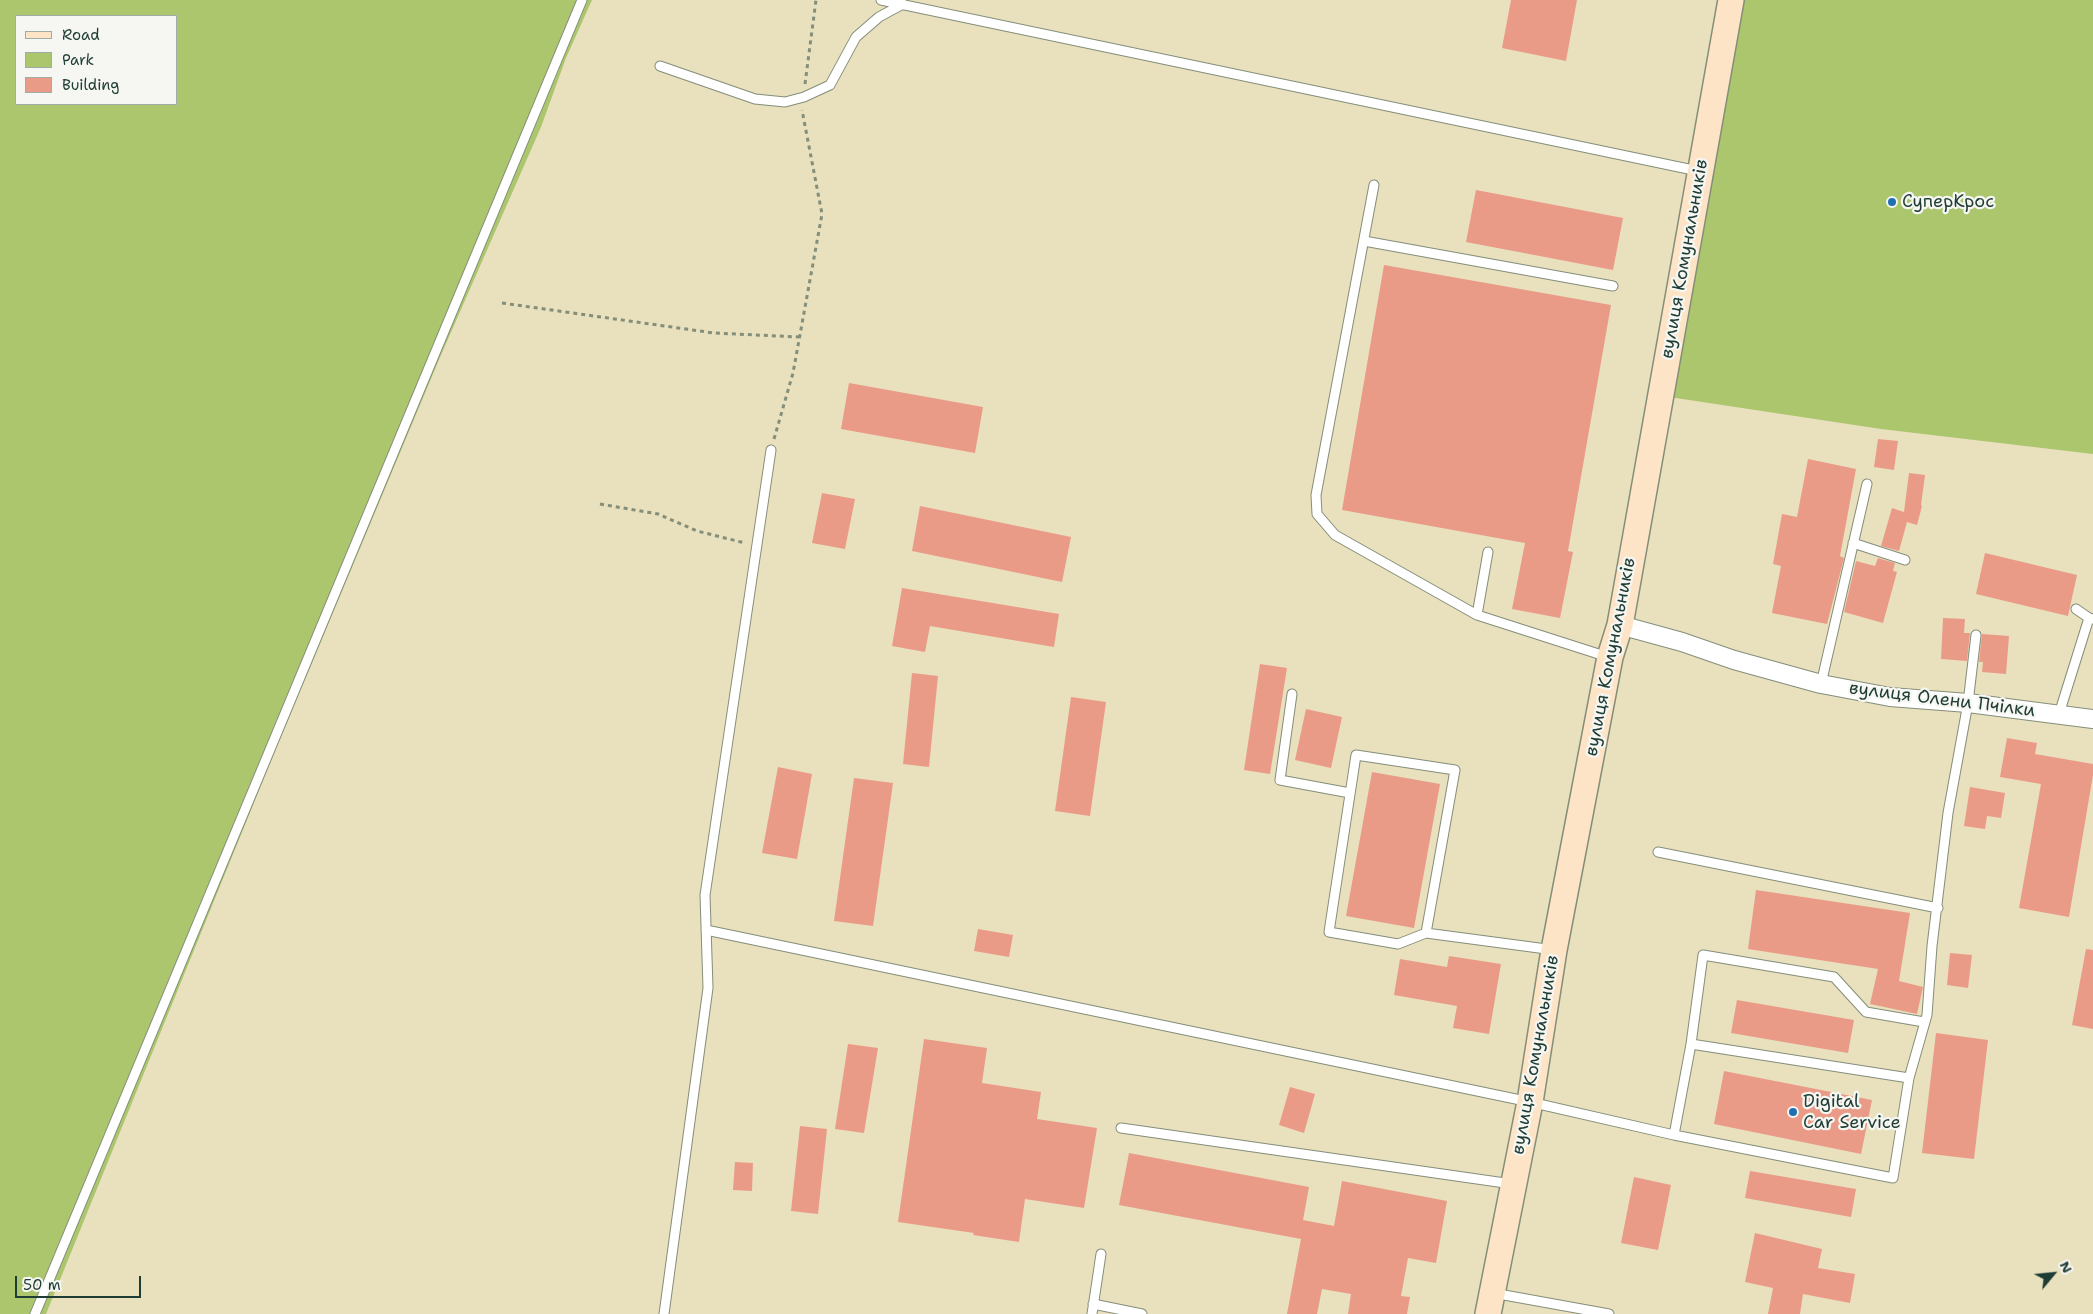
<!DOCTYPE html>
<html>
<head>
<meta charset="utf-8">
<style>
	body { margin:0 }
	#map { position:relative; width:2093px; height:1314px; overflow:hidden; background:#e9e0be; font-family:"Shantell Sans",sans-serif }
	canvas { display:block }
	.legend { position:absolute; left:15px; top:15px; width:162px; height:90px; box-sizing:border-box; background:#f6f6f2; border:1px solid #a0aca6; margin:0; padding:6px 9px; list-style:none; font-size:15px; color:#1f3d34 }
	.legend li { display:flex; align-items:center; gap:10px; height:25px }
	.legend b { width:25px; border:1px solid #a0aca6 }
	.north { position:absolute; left:2028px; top:1249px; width:50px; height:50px; -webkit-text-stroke:4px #f6f6f2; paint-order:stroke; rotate:62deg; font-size:14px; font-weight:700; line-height:20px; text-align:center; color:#1f3d34 }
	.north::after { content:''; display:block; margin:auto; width:18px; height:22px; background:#1f3d34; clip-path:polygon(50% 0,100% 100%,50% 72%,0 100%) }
	.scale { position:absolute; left:15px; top:1276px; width:126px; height:22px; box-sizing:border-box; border:2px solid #1f3d34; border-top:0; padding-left:6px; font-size:15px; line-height:18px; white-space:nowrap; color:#1f3d34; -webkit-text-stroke:4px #f6f6f2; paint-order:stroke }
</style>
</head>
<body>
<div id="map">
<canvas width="2093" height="1314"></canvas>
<ul class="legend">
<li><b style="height:6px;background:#fee4c6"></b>Road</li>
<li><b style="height:14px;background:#abc66d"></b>Park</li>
<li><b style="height:14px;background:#ea9b87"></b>Building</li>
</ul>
<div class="north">N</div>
<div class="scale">50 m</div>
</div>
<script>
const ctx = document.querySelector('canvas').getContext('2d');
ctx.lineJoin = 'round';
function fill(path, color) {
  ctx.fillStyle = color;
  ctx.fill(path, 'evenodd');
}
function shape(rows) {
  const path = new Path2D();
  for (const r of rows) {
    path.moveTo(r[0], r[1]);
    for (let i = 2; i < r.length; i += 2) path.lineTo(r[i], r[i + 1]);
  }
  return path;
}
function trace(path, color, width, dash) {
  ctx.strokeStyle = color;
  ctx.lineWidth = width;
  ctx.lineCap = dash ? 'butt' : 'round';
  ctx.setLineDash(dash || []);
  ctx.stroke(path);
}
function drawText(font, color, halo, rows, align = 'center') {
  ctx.font = font + ' "Shantell Sans",sans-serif';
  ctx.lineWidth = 4.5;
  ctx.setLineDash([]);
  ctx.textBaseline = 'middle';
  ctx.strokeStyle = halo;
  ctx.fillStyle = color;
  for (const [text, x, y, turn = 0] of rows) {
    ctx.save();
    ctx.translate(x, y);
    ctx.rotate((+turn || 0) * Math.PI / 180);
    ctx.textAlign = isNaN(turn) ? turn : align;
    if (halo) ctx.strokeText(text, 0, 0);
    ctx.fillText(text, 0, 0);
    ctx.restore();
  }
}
fill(shape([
	[0,0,592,0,566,58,541,127,441,355,275,751,46,1314,0,1314],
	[16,16,176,16,176,104,16,104],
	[1729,0,2093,0,2093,454,1881,429,1656,395]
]), '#abc66d');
fill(shape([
	[1511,0,1577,0,1566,61,1502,48],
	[1476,190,1623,218,1613,270,1466,242],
	[1384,265,1611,305,1568,551,1573,552,1560,618,1512,609,1525,543,1342,510],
	[849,383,983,407,975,453,841,429],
	[1878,439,1898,441,1894,470,1874,467],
	[1808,459,1856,469,1840,556,1844,558,1827,624,1772,613,1781,566,1773,564,1782,514,1797,517],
	[1909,473,1925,475,1921,505,1922,506,1917,525,1907,522,1899,551,1881,546,1892,508,1904,512],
	[822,493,855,499,845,549,812,543],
	[920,506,1071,537,1062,582,912,551],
	[1985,553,2077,575,2068,616,1976,594],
	[1878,558,1895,563,1893,571,1897,572,1883,623,1844,612,1856,561,1875,566],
	[902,588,1059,614,1054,647,930,626,925,652,892,646],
	[1943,618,1965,619,1964,633,1970,633,1967,661,1941,659],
	[1982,634,2009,636,2006,674,1982,672,1983,662,1979,662],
	[1260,664,1287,668,1270,774,1244,770],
	[912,673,938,676,929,767,903,764],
	[1071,697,1106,702,1090,816,1055,811],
	[1306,709,1342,717,1331,768,1295,760],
	[2007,738,2037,743,2035,754,2093,764,2093,775,2069,917,2019,908,2041,784,2000,777],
	[778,767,812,774,797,859,762,853],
	[1372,772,1440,784,1414,928,1346,916],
	[854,778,893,783,873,926,834,921],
	[1970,787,2005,793,2001,818,1987,816,1985,829,1964,826],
	[1756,890,1910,913,1899,981,1923,987,1917,1014,1870,1004,1878,969,1748,949],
	[978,929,1013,935,1009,957,974,951],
	[2086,949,2093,950,2093,1029,2072,1025],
	[1950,953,1972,955,1968,988,1947,985],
	[1449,956,1501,964,1489,1034,1453,1028,1457,1006,1394,995,1400,959,1447,967],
	[1737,1000,1854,1020,1848,1053,1731,1033],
	[1936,1033,1988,1040,1974,1159,1922,1153],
	[924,1039,987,1048,982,1083,1041,1092,1037,1119,1097,1128,1084,1208,1025,1199,1019,1242,973,1235,974,1233,898,1222],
	[848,1044,878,1048,864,1133,835,1129],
	[1724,1071,1872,1100,1861,1154,1714,1124],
	[1290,1087,1315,1094,1304,1133,1279,1125],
	[800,1126,827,1129,818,1214,791,1211],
	[1129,1153,1309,1187,1303,1220,1334,1226,1342,1181,1447,1201,1436,1263,1408,1258,1401,1296,1410,1297,1407,1314,1348,1314,1351,1294,1322,1289,1317,1314,1287,1314,1301,1239,1119,1205],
	[735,1162,753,1163,752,1191,733,1190],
	[1750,1171,1856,1189,1851,1217,1745,1198],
	[1634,1177,1671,1185,1658,1250,1621,1243],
	[1755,1233,1822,1249,1818,1268,1855,1274,1850,1303,1803,1294,1800,1314,1768,1314,1773,1288,1745,1282]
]), '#ea9b87');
const lane = shape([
	[881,0,1698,171],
	[660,66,755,99,785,102,804,97,830,85,856,37,879,17,903,4],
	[1374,185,1316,495,1317,514,1335,535,1477,615],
	[1364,241,1613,286],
	[1853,543,1905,560],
	[1488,552,1477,615,1608,657],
	[2076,609,2089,618,2093,619],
	[1821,684,1867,484],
	[1292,694,1280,780,1350,793],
	[2059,714,2089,618],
	[1658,852,1938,908],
	[706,930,1530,1102,1674,1135,1893,1178,1909,1078],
	[1426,933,1398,944,1329,932,1356,755,1455,770,1426,933,1554,950],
	[1924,1022,1866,1012,1834,977,1703,955,1691,1044,1909,1078,1927,1015,1932,946,1948,813,1968,703,1976,635],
	[1121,1128,1512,1184],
	[1674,1135,1691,1044],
	[1493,1293,1609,1314],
	[1093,1304,1142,1314],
	[35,1314,582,0],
	[664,1314,708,988,705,895,771,450],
	[1092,1314,1101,1254]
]);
const street = shape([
	[1620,625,1682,642,1734,660,1821,684,1890,697,1968,703,2093,719]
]);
const secondary = shape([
	[1488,1314,1530,1102,1554,950,1610,657,1620,625,1731,0]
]);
trace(lane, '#848e79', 11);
trace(street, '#848e79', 20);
trace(secondary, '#848e79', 28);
trace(shape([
	[805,84,816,0],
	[502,303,714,333,799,337],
	[774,439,793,373,822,214,802,110],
	[600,504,658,514,697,531,745,543]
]), '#848e79', 3, [4, 4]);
trace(lane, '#fff', 9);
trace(street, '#fff', 18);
trace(secondary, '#fee4c6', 25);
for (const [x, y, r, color] of [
	[1892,202,5,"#1f6fb2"],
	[1793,1112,5,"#1f6fb2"]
]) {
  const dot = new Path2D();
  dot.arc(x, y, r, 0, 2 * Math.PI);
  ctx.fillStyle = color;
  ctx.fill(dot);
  trace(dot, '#f6f6f2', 2);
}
drawText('18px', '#1f3d34', '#f6f6f2', [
	["СуперКрос",1902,202],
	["Digital",1803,1102],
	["Car Service",1803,1123]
], 'left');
drawText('18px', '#1f3d34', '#f6f6f2', [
	["вулиця Комунальників",1685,259,-80],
	["вулиця Комунальників",1611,657,-79],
	["вулиця Олени Пчілки",1942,700,7],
	["вулиця Комунальників",1536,1055,-80]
]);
</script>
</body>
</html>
